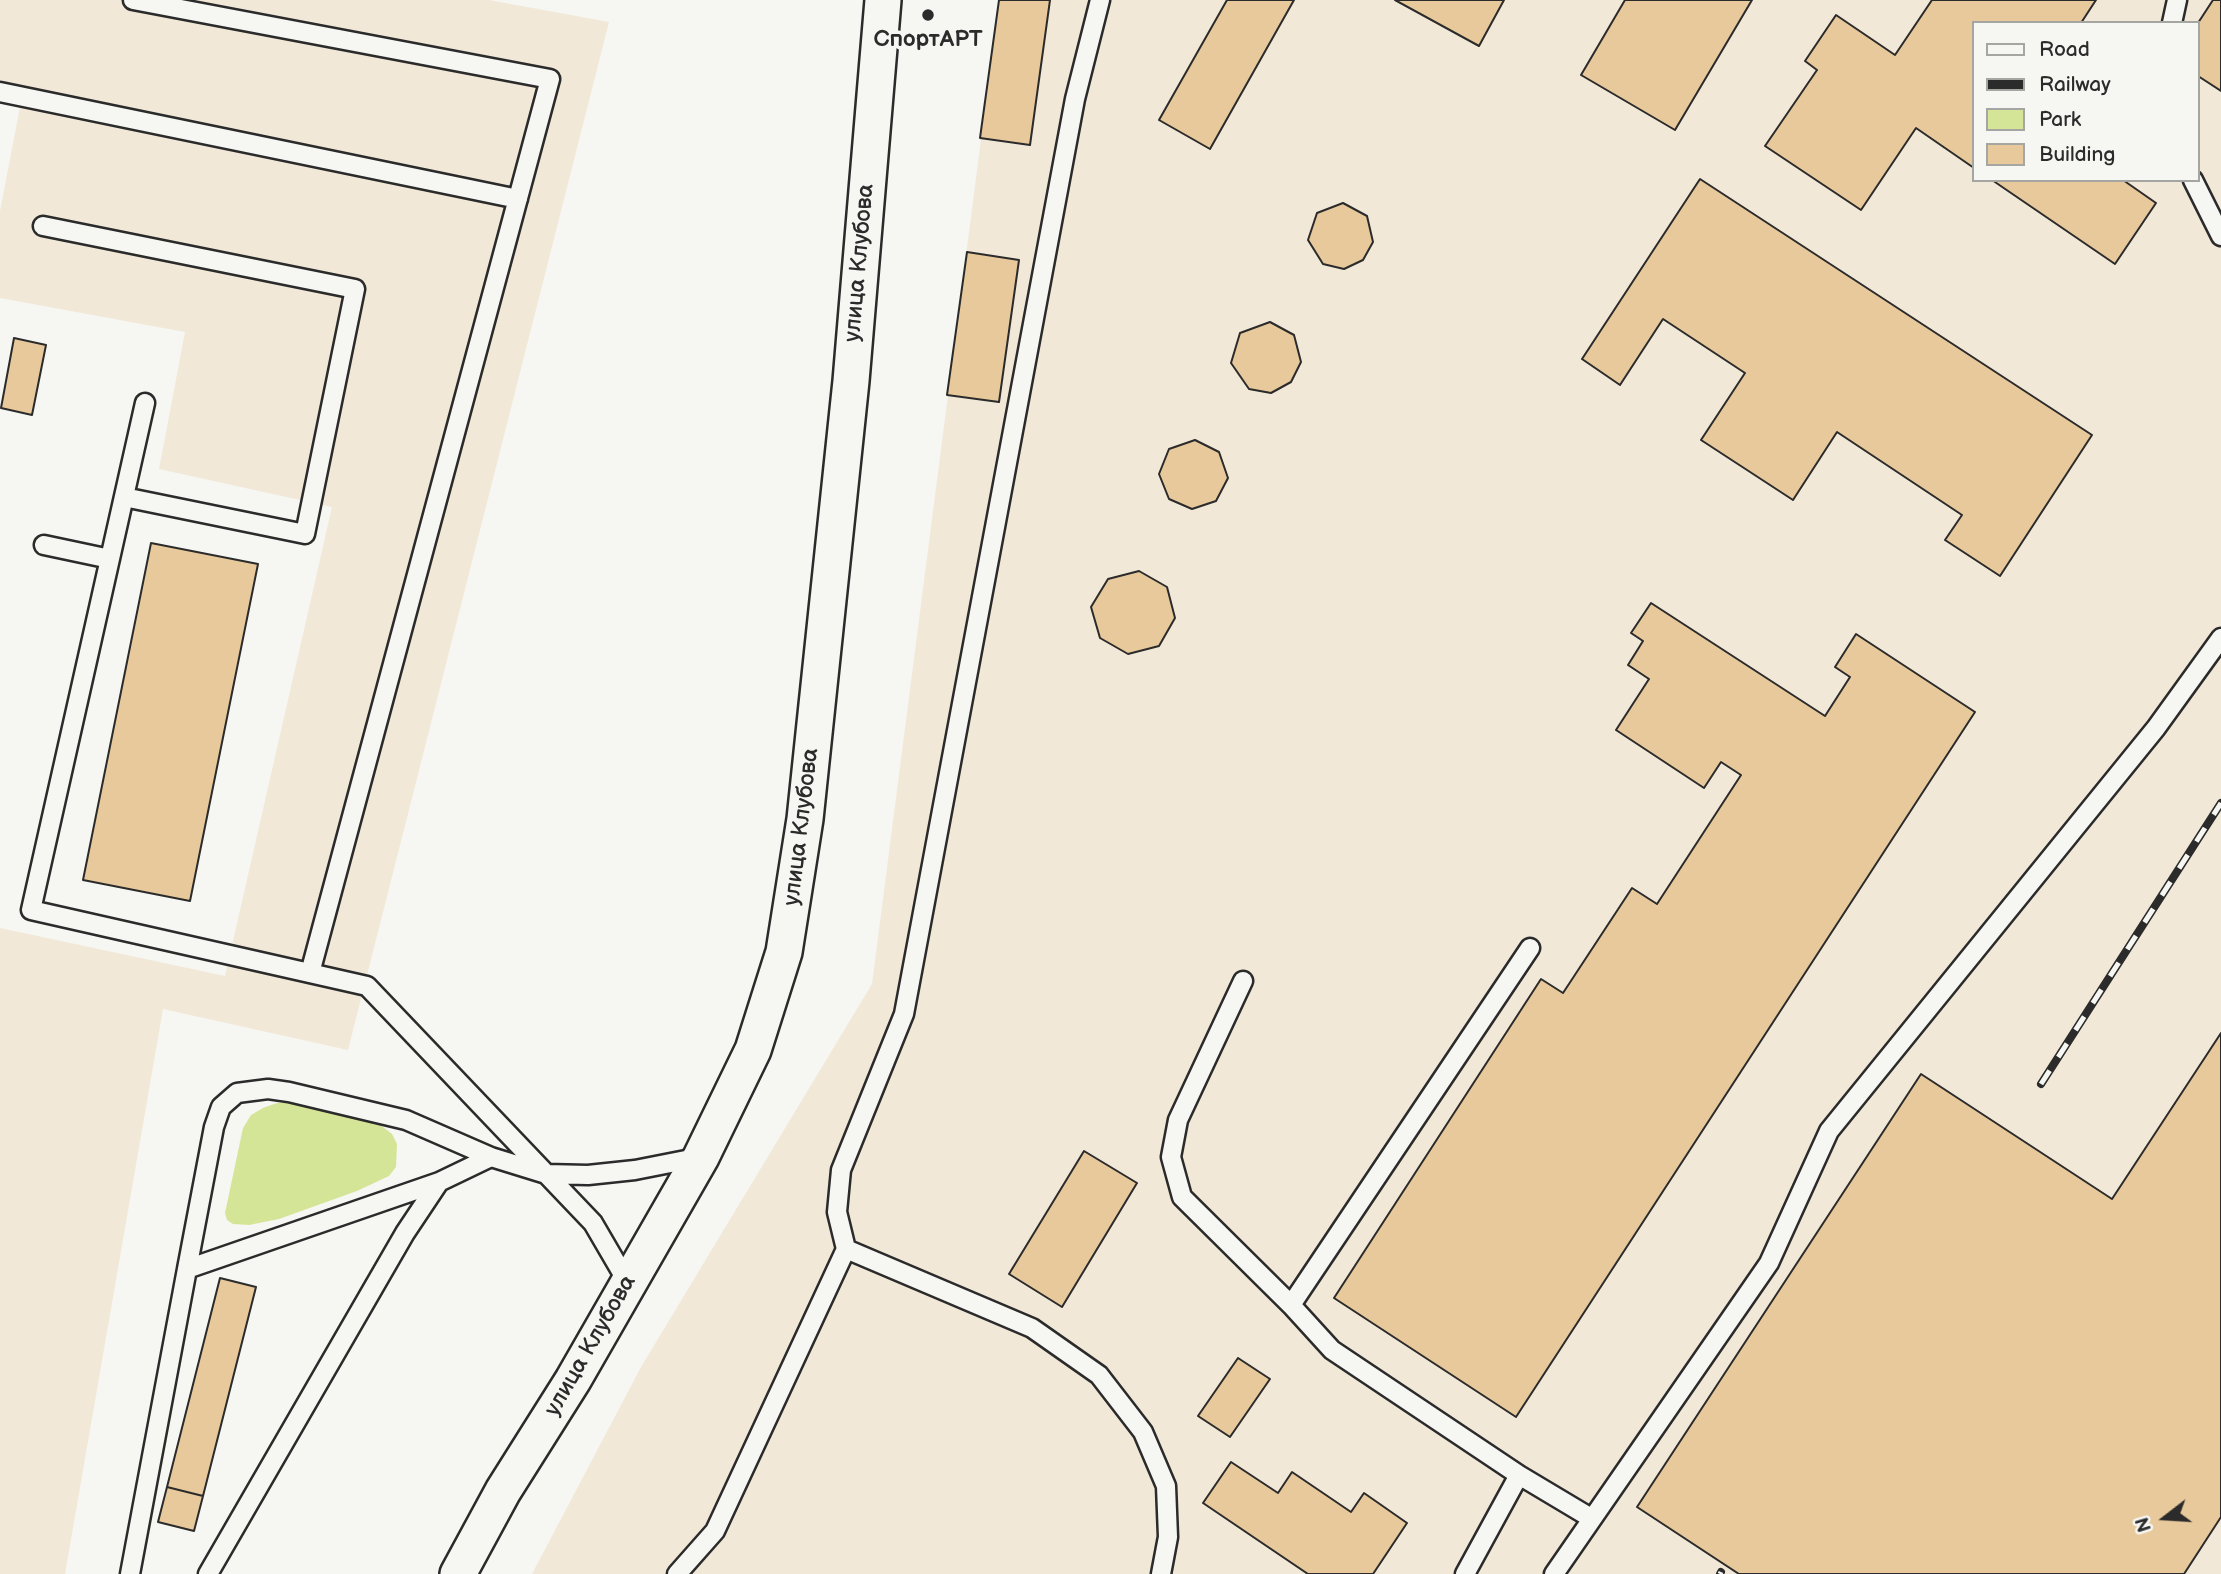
<!DOCTYPE html>
<html>
<head>
<meta charset="utf-8">
<style>
	body { margin:0 }
	#map { position:relative; width:2221px; height:1574px; overflow:hidden; background:#f6f6f2; font-family:"Balsamiq Sans",sans-serif }
	canvas { display:block }
	.legend { position:absolute; left:1972px; top:21px; width:228px; height:161px; box-sizing:border-box; background:#f6f6f2; border:2px solid #a5a5a2; margin:0; padding:9px 12px; list-style:none; font-size:21px; color:#2b2b2b }
	.legend li { display:flex; align-items:center; gap:14px; height:35px }
	.legend b { width:35px; border:2px solid #a5a5a2 }
	.north { position:absolute; left:2130px; top:1483px; width:70px; height:70px; -webkit-text-stroke:5px #f6f6f2; paint-order:stroke; rotate:253deg; font-size:19px; font-weight:700; line-height:28px; text-align:center; color:#2b2b2b }
	.north::after { content:''; display:block; margin:auto; width:24px; height:32px; background:#2b2b2b; clip-path:polygon(50% 0,100% 100%,50% 72%,0 100%) }
</style>
</head>
<body>
<div id="map">
<canvas width="2221" height="1574"></canvas>
<ul class="legend">
<li><b style="height:9px;background:#f6f6f2"></b>Road</li>
<li><b style="height:9px;background:#2b2b2b"></b>Railway</li>
<li><b style="height:19px;background:#d5e598"></b>Park</li>
<li><b style="height:19px;background:#e8c99b"></b>Building</li>
</ul>
<div class="north">N</div>
</div>
<script>
const ctx = document.querySelector('canvas').getContext('2d');
ctx.lineJoin = 'round';
function fill(path, color) {
  ctx.fillStyle = color;
  ctx.fill(path, 'evenodd');
}
function shape(rows) {
  const path = new Path2D();
  for (const r of rows) {
    path.moveTo(r[0], r[1]);
    for (let i = 2; i < r.length; i += 2) path.lineTo(r[i], r[i + 1]);
  }
  return path;
}
function trace(path, color, width, dash) {
  ctx.strokeStyle = color;
  ctx.lineWidth = width;
  ctx.lineCap = dash ? 'butt' : 'round';
  ctx.setLineDash(dash || []);
  ctx.stroke(path);
}
function drawText(font, color, halo, rows, align = 'center') {
  ctx.font = font + ' "Balsamiq Sans",sans-serif';
  ctx.lineWidth = 7;
  ctx.setLineDash([]);
  ctx.textBaseline = 'middle';
  ctx.strokeStyle = halo;
  ctx.fillStyle = color;
  for (const [text, x, y, turn = 0] of rows) {
    ctx.save();
    ctx.translate(x, y);
    ctx.rotate((+turn || 0) * Math.PI / 180);
    ctx.textAlign = isNaN(turn) ? turn : align;
    if (halo) ctx.strokeText(text, 0, 0);
    ctx.fillText(text, 0, 0);
    ctx.restore();
  }
}
fill(shape([
	[0,0,489,0,609,22,348,1050,163,1009,65,1574,0,1574,0,928,225,976,332,507,159,469,185,332,0,298,0,211,24,86,0,80],
	[999,0,2221,0,2221,1574,532,1574,641,1367,872,984],
	[1974,23,2198,23,2198,180,1974,180]
]), '#f2e8d8');
fill(shape([
	[277,1103,293,1103,379,1124,392,1134,397,1144,396,1167,389,1176,357,1191,279,1219,249,1225,233,1224,227,1220,225,1213,243,1128,251,1115,263,1108]
]), '#d5e598');
const building = shape([
	[999,0,1050,0,1030,145,980,138,999,0],
	[1227,0,1294,0,1210,149,1159,120,1227,0],
	[1395,0,1504,0,1479,46,1395,0],
	[1625,0,1752,0,1675,130,1581,75,1625,0],
	[1932,0,2096,0,2081,23,1974,23,1974,168,1916,128,1861,210,1765,146,1817,70,1805,61,1836,15,1895,55,1932,0],
	[2213,0,2221,0,2221,91,2198,76,2198,23,2213,0],
	[1700,179,2092,435,2000,576,1945,540,1962,515,1837,432,1793,500,1701,440,1745,373,1663,319,1620,385,1582,359,1700,179],
	[1992,180,2123,180,2156,203,2115,264,1992,180],
	[1343,203,1367,216,1373,242,1363,260,1344,269,1323,264,1308,240,1317,213,1343,203],
	[967,252,1019,260,999,402,947,395,967,252],
	[1270,322,1294,335,1301,362,1291,382,1271,393,1249,389,1231,363,1240,333,1270,322],
	[14,338,46,345,32,415,1,408,14,338],
	[1195,440,1219,452,1228,478,1216,501,1192,509,1169,499,1159,474,1169,449,1195,440],
	[151,543,258,564,190,901,83,880,151,543],
	[1139,571,1167,587,1175,618,1159,646,1128,654,1100,638,1091,607,1108,579,1139,571],
	[1651,603,1825,716,1850,677,1835,667,1856,634,1975,712,1516,1417,1334,1298,1541,979,1563,993,1632,888,1657,904,1741,775,1721,762,1704,788,1616,730,1649,679,1628,665,1643,641,1631,633,1651,603],
	[2221,1033,2221,1517,2184,1574,1739,1574,1637,1507,1921,1074,2112,1199,2221,1033],
	[1084,1151,1137,1183,1062,1307,1009,1274,1084,1151],
	[220,1278,256,1287,203,1496,167,1487,220,1278],
	[1238,1358,1270,1379,1230,1437,1198,1416,1238,1358],
	[1231,1462,1278,1493,1292,1472,1351,1512,1364,1493,1407,1523,1373,1574,1308,1574,1203,1503,1231,1462],
	[167,1487,203,1496,194,1531,158,1522,167,1487]
]);
fill(building, '#e8c99b');
trace(building, '#2b2b2b', 2);
const lane = shape([
	[133,0,550,79,310,973],
	[2172,23,2177,0],
	[0,92,518,199],
	[2193,180,2221,236],
	[43,226,355,289,305,534,124,497],
	[145,403,31,910,367,986,593,1223,628,1283],
	[44,545,110,559],
	[1243,981,1178,1120,1171,1157,1182,1197,1291,1305,1332,1350,1519,1475,1465,1574],
	[846,1249,1032,1328,1099,1375,1143,1432,1166,1486,1168,1537,1161,1574],
	[187,1269,214,1127,221,1107,237,1093,268,1089,289,1092,406,1120,491,1157],
	[1291,1305,1530,948],
	[1519,1475,1591,1518],
	[130,1574,187,1269,439,1182],
	[208,1574,405,1233,439,1182,491,1157,546,1174,588,1175,635,1170,701,1157],
	[677,1574,715,1531,846,1249,837,1212,841,1170,904,1014,1075,99,1100,0],
	[1554,1574,1769,1263,1829,1131,2156,728,2221,638]
]);
const street = shape([
	[458,1574,503,1491,573,1380,701,1157,753,1050,784,952,805,819,851,381,883,0]
]);
trace(lane, '#2b2b2b', 23);
trace(street, '#2b2b2b', 40);
trace(lane, '#f6f6f2', 18);
trace(street, '#f6f6f2', 35);
const rail = shape([
	[2041,1084,2221,803],
	[1720,1574,1721,1572]
]);
trace(rail, '#2b2b2b', 8);
trace(rail, '#f6f6f2', 5, [16]);
for (const [x, y, r, color] of [
	[928,15,7,"#2b2b2b"]
]) {
  const dot = new Path2D();
  dot.arc(x, y, r, 0, 2 * Math.PI);
  ctx.fillStyle = color;
  ctx.fill(dot);
  trace(dot, '#f6f6f2', 2.5);
}
drawText('bold 23px', '#2b2b2b', '#f6f6f2', [
	["СпортАРТ",928,40]
]);
drawText('23px', '#2b2b2b', '#f6f6f2', [
	["улица Клубова",860,263,-85],
	["улица Клубова",802,827,-83],
	["улица Клубова",591,1346,-60]
]);
</script>
</body>
</html>
